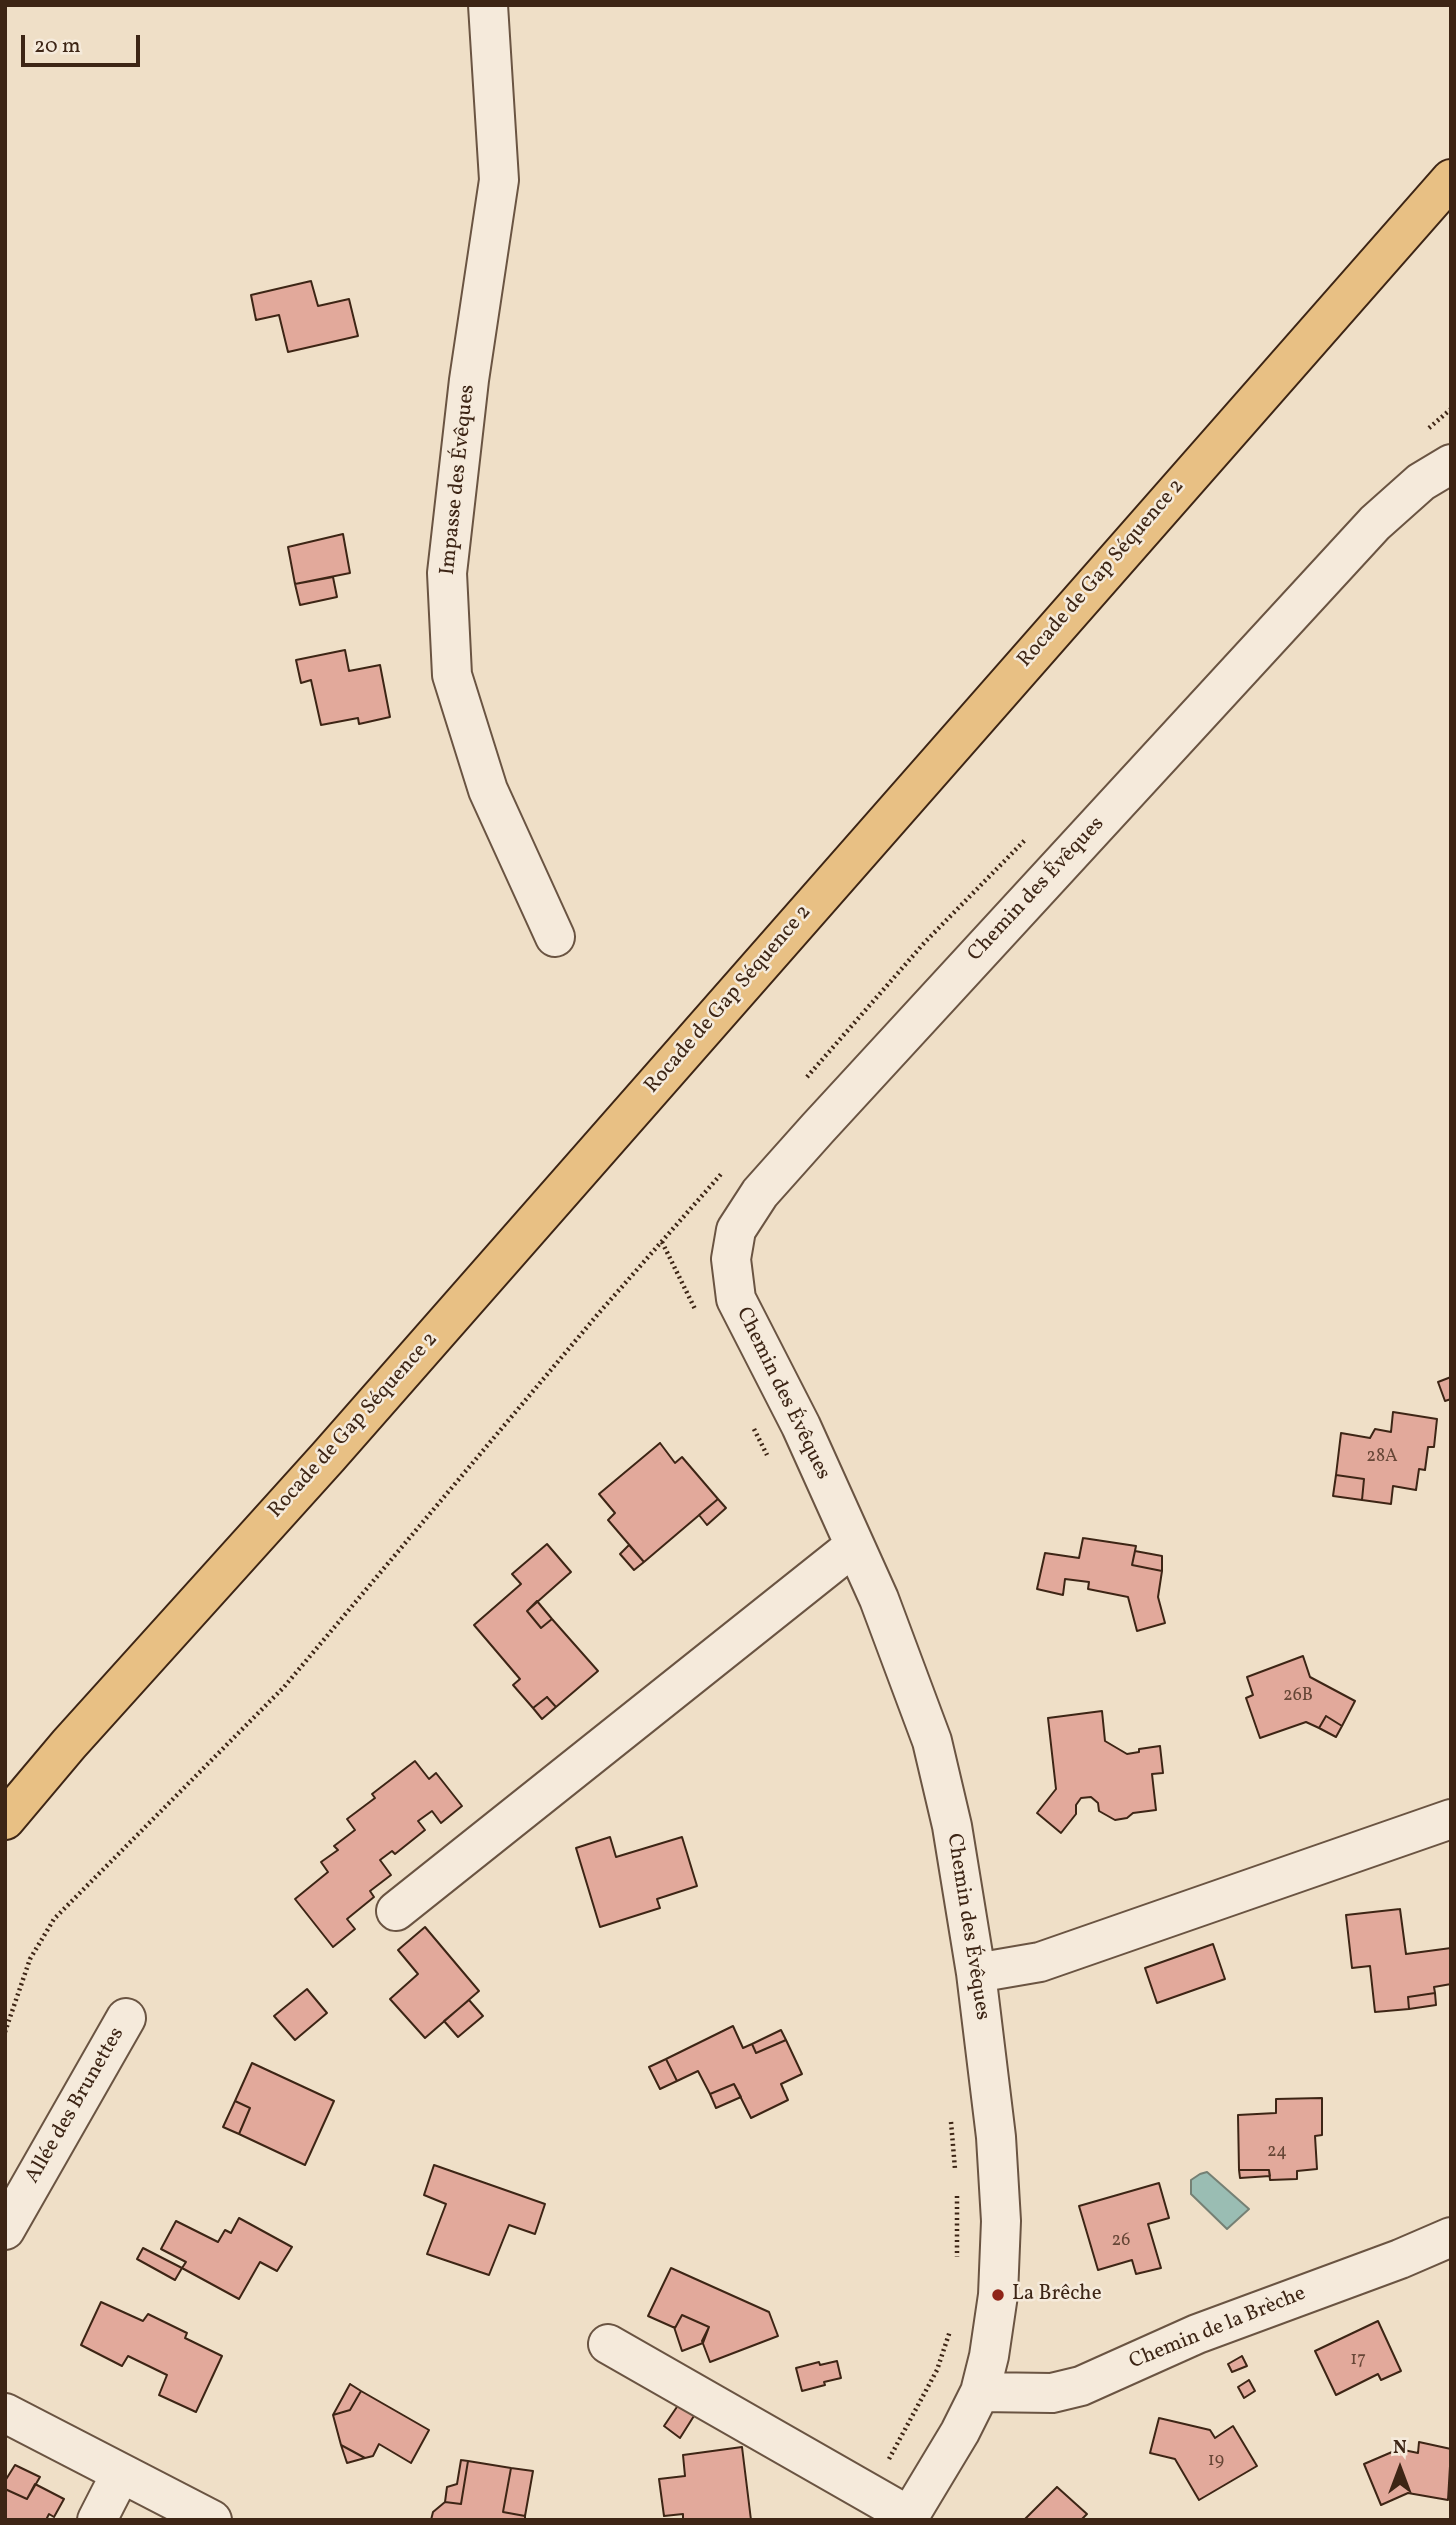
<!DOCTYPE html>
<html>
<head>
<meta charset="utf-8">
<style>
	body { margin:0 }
	#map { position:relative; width:1456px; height:2525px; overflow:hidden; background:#efdfc7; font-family:Vollkorn,serif }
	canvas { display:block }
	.frame { position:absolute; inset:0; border:7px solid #3d2515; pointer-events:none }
	.north { position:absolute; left:1365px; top:2434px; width:70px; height:70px; -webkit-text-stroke:5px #f5eadb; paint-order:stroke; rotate:0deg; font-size:19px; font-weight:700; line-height:28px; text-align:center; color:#3d2515 }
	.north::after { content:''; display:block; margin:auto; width:24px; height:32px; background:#3d2515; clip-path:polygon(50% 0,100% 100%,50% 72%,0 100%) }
	.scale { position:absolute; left:21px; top:35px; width:119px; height:32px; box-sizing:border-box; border:4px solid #3d2515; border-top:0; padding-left:9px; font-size:21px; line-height:24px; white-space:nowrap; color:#3d2515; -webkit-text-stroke:5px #f5eadb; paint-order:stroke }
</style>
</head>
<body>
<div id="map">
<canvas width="1456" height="2525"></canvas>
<div class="frame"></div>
<div class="north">N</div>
<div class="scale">20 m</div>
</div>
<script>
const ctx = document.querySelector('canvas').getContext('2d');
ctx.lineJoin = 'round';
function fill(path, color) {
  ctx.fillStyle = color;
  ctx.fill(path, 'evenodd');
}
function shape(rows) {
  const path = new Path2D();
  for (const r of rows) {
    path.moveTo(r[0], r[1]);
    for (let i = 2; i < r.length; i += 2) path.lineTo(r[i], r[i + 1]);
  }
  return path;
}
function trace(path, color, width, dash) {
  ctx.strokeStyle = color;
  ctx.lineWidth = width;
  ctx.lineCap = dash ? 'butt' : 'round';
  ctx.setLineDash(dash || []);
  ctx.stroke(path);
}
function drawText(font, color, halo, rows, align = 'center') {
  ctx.font = font + ' Vollkorn,serif';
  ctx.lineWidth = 5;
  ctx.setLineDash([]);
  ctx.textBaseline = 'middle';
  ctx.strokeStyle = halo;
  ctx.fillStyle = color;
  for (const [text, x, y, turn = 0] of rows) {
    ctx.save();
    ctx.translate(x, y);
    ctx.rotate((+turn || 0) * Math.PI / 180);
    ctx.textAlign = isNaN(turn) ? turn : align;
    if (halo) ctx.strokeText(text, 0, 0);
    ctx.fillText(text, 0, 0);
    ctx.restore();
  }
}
const water = shape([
	[1207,2172,1249,2209,1227,2229,1191,2194,1191,2180,1200,2174,1207,2172]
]);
fill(water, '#9abdb3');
trace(water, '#758074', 2);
const building = shape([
	[311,281,318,306,349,299,358,336,288,352,279,315,256,320,251,295,311,281],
	[343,534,350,573,295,584,288,547,343,534],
	[333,577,337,597,300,605,295,584,333,577],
	[345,650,349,671,380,665,390,717,359,724,358,718,321,725,311,680,301,683,296,660,345,650],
	[1451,1377,1451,1399,1445,1401,1438,1382,1451,1377],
	[1393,1412,1437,1419,1434,1447,1428,1447,1425,1470,1419,1469,1416,1490,1393,1486,1391,1504,1362,1500,1364,1479,1336,1475,1341,1433,1370,1438,1375,1429,1391,1432,1393,1412],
	[660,1443,675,1463,682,1457,718,1499,644,1562,608,1520,615,1513,599,1494,660,1443],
	[1336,1475,1364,1479,1362,1500,1333,1496,1336,1475],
	[718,1499,726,1508,707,1525,699,1515,718,1499],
	[1083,1538,1136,1546,1132,1565,1162,1571,1158,1597,1165,1623,1137,1631,1128,1597,1088,1589,1089,1582,1065,1579,1063,1595,1037,1589,1045,1553,1079,1558,1083,1538],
	[547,1544,571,1572,527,1611,541,1628,552,1619,598,1671,556,1707,547,1697,533,1708,513,1685,520,1679,474,1625,521,1584,512,1574,547,1544],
	[629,1545,644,1562,634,1570,620,1554,629,1545],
	[1135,1551,1162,1556,1162,1571,1132,1565,1135,1551],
	[537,1601,552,1619,541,1628,527,1611,537,1601],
	[1303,1656,1310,1677,1355,1701,1342,1726,1326,1716,1319,1728,1306,1722,1260,1738,1246,1698,1253,1695,1247,1677,1303,1656],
	[547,1697,556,1707,542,1719,533,1708,547,1697],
	[1102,1711,1105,1741,1127,1754,1139,1752,1139,1749,1160,1746,1163,1773,1152,1774,1156,1810,1133,1813,1127,1818,1115,1820,1099,1811,1098,1803,1091,1797,1081,1798,1076,1805,1076,1814,1061,1833,1037,1813,1056,1789,1048,1718,1102,1711],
	[1326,1716,1342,1726,1336,1737,1319,1728,1326,1716],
	[415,1761,429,1779,436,1773,462,1806,441,1823,432,1811,418,1821,425,1830,395,1854,392,1851,380,1860,391,1875,370,1891,374,1897,347,1919,355,1929,333,1947,295,1899,328,1872,321,1862,338,1850,334,1846,355,1830,347,1819,375,1798,372,1794,415,1761],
	[610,1837,616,1857,682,1837,697,1886,657,1899,660,1908,600,1927,576,1848,610,1837],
	[1400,1909,1406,1954,1451,1948,1451,1984,1434,1987,1435,1993,1408,1997,1409,2009,1375,2012,1370,1966,1352,1968,1346,1915,1400,1909],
	[425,1927,479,1991,425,2038,390,1999,418,1974,398,1950,425,1927],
	[1213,1944,1225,1979,1157,2003,1145,1968,1213,1944],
	[307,1989,327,2013,295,2040,274,2016,307,1989],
	[1435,1993,1436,2005,1409,2009,1408,1997,1435,1993],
	[469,2000,483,2016,458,2037,444,2021,469,2000],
	[733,2026,743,2048,752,2044,756,2053,786,2040,802,2074,781,2084,788,2100,751,2118,734,2084,710,2094,698,2071,677,2081,666,2059,733,2026],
	[781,2030,786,2040,756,2053,752,2044,781,2030],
	[666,2059,677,2081,660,2089,649,2067,666,2059],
	[252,2063,334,2101,305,2165,239,2134,250,2108,235,2101,252,2063],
	[734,2084,741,2097,716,2108,710,2094,734,2084],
	[1322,2098,1322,2135,1315,2136,1317,2169,1297,2171,1297,2179,1270,2180,1269,2170,1239,2170,1238,2115,1276,2113,1276,2099,1322,2098],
	[235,2101,250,2108,239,2134,223,2127,235,2101],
	[434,2165,545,2204,535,2234,509,2225,489,2275,427,2254,446,2204,424,2195,434,2165],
	[1239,2170,1269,2170,1270,2176,1240,2178,1239,2170],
	[1159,2183,1169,2218,1148,2224,1161,2268,1136,2274,1132,2260,1098,2270,1079,2206,1159,2183],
	[239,2218,292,2247,277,2271,260,2262,239,2299,182,2268,186,2262,161,2249,176,2221,218,2242,225,2230,231,2233,239,2218],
	[143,2248,182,2268,175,2280,137,2259,143,2248],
	[671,2268,769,2312,778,2336,710,2362,702,2341,709,2327,682,2315,675,2328,648,2316,671,2268],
	[101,2302,143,2321,148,2314,187,2333,185,2338,222,2356,196,2412,159,2395,167,2375,128,2356,122,2366,81,2345,101,2302],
	[682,2315,709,2327,703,2343,682,2351,674,2327,675,2328,682,2315],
	[1378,2321,1401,2371,1381,2380,1378,2374,1336,2395,1315,2351,1378,2321],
	[1242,2356,1247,2366,1232,2372,1228,2364,1242,2356],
	[837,2361,841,2378,824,2382,825,2385,802,2391,796,2368,819,2362,820,2365,837,2361],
	[1249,2380,1255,2391,1244,2398,1238,2387,1249,2380],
	[350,2384,361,2391,350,2410,333,2415,350,2384],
	[361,2391,429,2430,411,2463,379,2444,373,2456,365,2458,341,2445,333,2415,350,2410,361,2391],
	[683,2398,699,2408,680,2438,664,2426,683,2398],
	[1159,2418,1210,2430,1215,2438,1233,2426,1257,2466,1199,2500,1175,2459,1150,2453,1159,2418],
	[1419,2442,1451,2449,1448,2500,1408,2493,1381,2505,1364,2464,1399,2449,1418,2453,1419,2442],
	[341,2445,365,2458,347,2463,341,2445],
	[742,2447,751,2520,683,2520,683,2514,664,2516,659,2479,685,2476,683,2455,742,2447],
	[461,2460,468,2461,461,2504,445,2502,447,2487,457,2484,461,2460],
	[468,2461,511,2468,503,2512,525,2516,525,2520,431,2520,433,2512,445,2502,461,2504,468,2461],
	[15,2465,40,2477,27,2499,5,2489,5,2481,15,2465],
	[511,2468,533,2471,525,2516,503,2512,511,2468],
	[35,2484,64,2499,54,2517,49,2514,46,2520,5,2520,5,2489,27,2499,35,2484],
	[1057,2487,1087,2514,1081,2520,1024,2520,1057,2487]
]);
fill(building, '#e2a99b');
trace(building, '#3d2515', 2);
const street = shape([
	[488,5,499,180,469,380,447,573,452,675,488,790,555,937],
	[396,1911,854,1546],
	[976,1973,1040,1962,1451,1819],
	[5,2230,126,2018],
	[608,2344,909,2516],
	[980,2392,1052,2393,1081,2386,1197,2334,1400,2259,1451,2237],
	[5,2413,212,2520],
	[97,2520,121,2473],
	[907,2520,960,2432,980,2392,989,2356,998,2295,1001,2221,996,2137,976,1973,952,1826,932,1741,879,1599,801,1426,736,1299,731,1259,736,1230,760,1193,818,1128,1375,523,1421,482,1451,464]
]);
const primary = shape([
	[5,1820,69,1744,328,1457,1451,179]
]);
trace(street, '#6a5442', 42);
trace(primary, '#3d2515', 42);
trace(shape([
	[1429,428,1451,409],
	[807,1077,925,942,1026,839],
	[662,1242,696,1311],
	[754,1429,767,1455],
	[5,2032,30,1959,54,1919,284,1687,598,1314,722,1173],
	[951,2122,955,2169],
	[957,2196,957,2257],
	[889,2459,937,2370,950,2331]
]), '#3d2515', 4.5, [2, 3.5]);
trace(street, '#f5eadb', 38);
trace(primary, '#e8c084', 38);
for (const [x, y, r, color] of [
	[998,2295,7,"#8f2418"]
]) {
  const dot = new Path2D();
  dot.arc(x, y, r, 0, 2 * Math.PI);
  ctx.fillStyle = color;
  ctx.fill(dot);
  trace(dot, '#f5eadb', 2.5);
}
drawText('18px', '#664636', null, [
	["28A",1382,1458],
	["26B",1298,1697],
	["24",1277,2153],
	["26",1121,2242],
	["17",1358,2361],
	["19",1216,2462]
]);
drawText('21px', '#3d2515', '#f5eadb', [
	["Impasse des Évêques",459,480,-84],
	["Rocade de Gap Séquence 2",1102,574,-49],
	["Chemin des Évêques",1037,890,-47],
	["Rocade de Gap Séquence 2",729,1000,-49],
	["Chemin des Évêques",782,1394,64],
	["Rocade de Gap Séquence 2",354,1426,-48],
	["Chemin des Évêques",967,1927,81],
	["Allée des Brunettes",76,2106,-60],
	["Chemin de la Brèche",1218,2329,-22]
]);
drawText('21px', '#3d2515', '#f5eadb', [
	["La Brêche",1012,2295]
], 'left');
</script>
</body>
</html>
